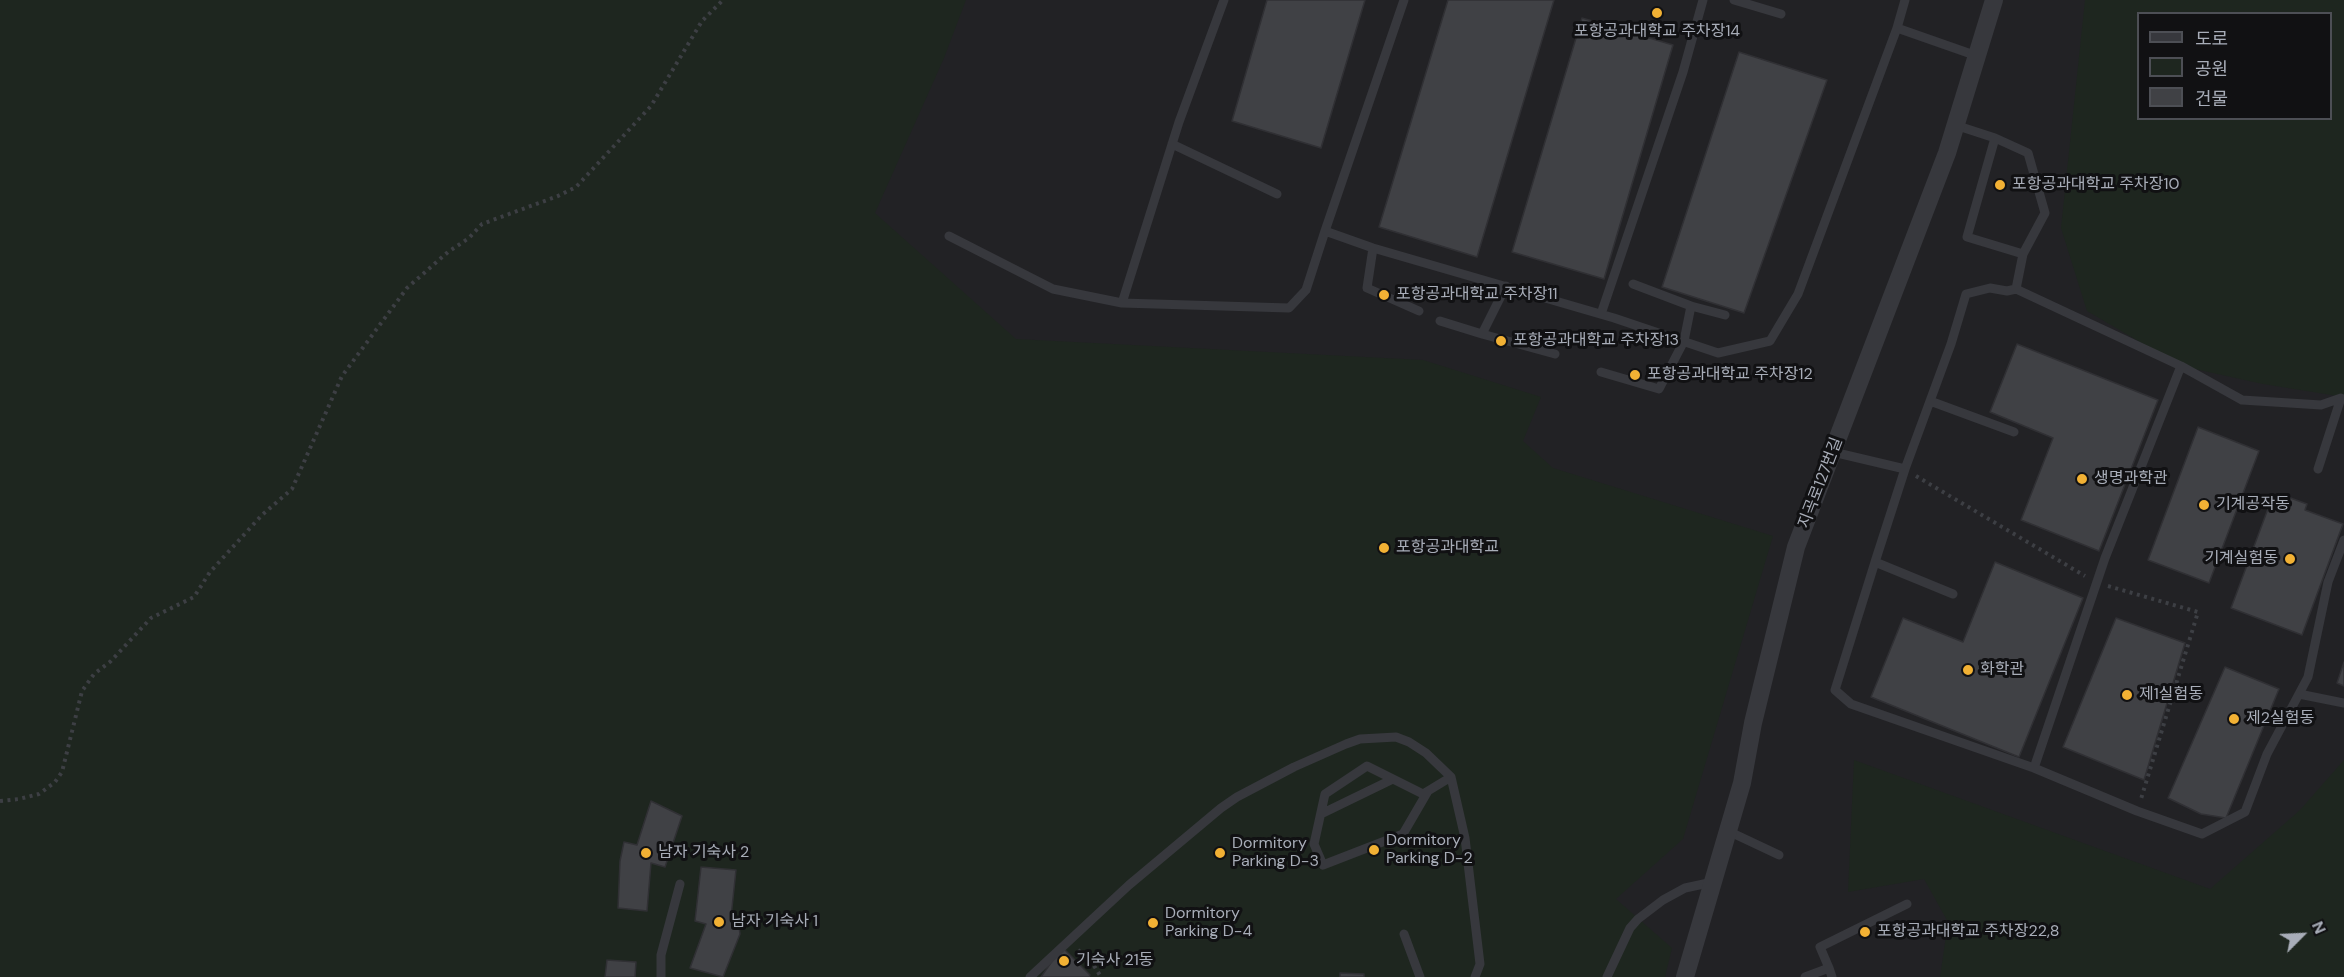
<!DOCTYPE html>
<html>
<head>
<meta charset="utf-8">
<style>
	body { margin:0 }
	#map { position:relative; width:2344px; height:977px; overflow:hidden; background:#161618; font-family:"DM Sans","Noto Sans KR",sans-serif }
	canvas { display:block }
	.legend { position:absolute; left:2137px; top:12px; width:195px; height:108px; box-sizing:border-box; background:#111113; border:2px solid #4d4f55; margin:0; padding:8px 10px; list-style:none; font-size:18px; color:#a8adb8 }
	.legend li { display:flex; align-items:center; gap:12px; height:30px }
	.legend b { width:30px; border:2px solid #4d4f55 }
	.north { position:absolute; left:2272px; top:905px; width:60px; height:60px; -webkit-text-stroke:4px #111113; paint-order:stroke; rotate:66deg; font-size:16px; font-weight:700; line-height:24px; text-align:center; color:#a8adb8 }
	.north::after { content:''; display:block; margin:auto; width:21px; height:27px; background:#a8adb8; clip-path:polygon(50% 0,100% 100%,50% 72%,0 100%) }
</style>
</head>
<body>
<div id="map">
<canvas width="2344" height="977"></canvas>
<ul class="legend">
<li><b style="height:8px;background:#37383d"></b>도로</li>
<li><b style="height:16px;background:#1e261f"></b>공원</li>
<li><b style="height:16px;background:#404145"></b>건물</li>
</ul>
<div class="north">N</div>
</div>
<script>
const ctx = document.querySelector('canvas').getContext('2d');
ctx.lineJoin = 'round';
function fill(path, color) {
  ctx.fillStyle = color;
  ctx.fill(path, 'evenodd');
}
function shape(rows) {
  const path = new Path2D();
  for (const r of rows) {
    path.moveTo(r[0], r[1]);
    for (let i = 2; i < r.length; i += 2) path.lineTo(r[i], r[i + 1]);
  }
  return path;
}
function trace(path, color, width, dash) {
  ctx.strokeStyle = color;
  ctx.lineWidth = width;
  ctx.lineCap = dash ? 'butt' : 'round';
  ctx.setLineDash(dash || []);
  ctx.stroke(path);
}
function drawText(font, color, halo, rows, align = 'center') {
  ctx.font = font + ' "DM Sans","Noto Sans KR",sans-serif';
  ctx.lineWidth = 6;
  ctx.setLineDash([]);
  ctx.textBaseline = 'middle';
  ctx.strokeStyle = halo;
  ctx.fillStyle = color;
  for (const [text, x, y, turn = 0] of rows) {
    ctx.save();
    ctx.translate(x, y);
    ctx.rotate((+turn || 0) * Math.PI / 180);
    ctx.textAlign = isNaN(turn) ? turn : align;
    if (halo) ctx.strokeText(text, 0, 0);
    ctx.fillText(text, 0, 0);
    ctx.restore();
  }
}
fill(shape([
	[895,0,2344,0,2344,977,40,977],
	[2138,14,2330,14,2330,118,2138,118]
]), '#222225');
fill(shape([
	[0,0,966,0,944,58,875,213,1016,339,1423,360,1541,397,1523,441,1553,468,1773,536,1683,839,1616,899,1672,948,1665,977,0,977],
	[2085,0,2344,0,2344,397,2263,384,2181,366,2087,311,2061,228],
	[2138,14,2330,14,2330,118,2138,118],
	[1854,760,2210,889,2300,810,2344,760,2344,977,1940,977,1948,922,1924,879,1848,892]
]), '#1e261f');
const building = shape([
	[1267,0,1365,0,1321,148,1232,121,1267,0],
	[1448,0,1554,0,1477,257,1379,227,1448,0],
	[1582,18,1673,45,1604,279,1512,252,1582,18],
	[1739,52,1827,80,1744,313,1662,287,1739,52],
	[2017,344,2158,400,2099,551,2021,520,2053,438,1990,412,2017,344],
	[2198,427,2259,451,2209,583,2148,560,2198,427],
	[2285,496,2307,504,2305,510,2343,524,2302,635,2231,608,2272,498,2283,502,2285,496],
	[1995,562,2083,598,2019,757,1871,697,1903,618,1963,642,1995,562],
	[2116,618,2185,643,2144,780,2063,747,2116,618],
	[2344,662,2344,686,2337,683,2344,662],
	[2225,667,2279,689,2226,818,2201,814,2168,798,2225,667],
	[651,801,682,816,665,867,651,863,647,911,618,908,620,861,624,842,637,845,651,801],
	[701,867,736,870,731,917,738,919,740,934,723,977,690,968,706,924,695,921,701,867],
	[1062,947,1090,975,1089,977,1041,977,1062,947],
	[607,960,636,962,635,977,605,977,607,960],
	[1340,973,1364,974,1364,977,1340,977,1340,973]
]);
fill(building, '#404145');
trace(building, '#303034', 1.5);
trace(shape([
	[1916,476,2085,576],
	[2108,586,2198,612,2141,799],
	[0,801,19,799,39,794,55,782,62,772,82,691,94,674,111,661,151,618,194,597,210,572,262,515,292,489,342,376,407,288,448,252,469,238,482,224,558,196,576,187,651,106,702,21,723,0],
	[1078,950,1093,964,1101,977]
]), '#3d3f44', 4, [3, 4.5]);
trace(shape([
	[1404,0,1325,231,1373,248,1614,318,1718,353,1770,341,1798,294,1897,28],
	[1734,0,1781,14],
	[1905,0,1897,28,1977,56],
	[1955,125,1995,138,1967,237,2023,254,2045,213,2028,153,1995,138],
	[1172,144,1277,194],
	[949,236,1053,289,1122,303,1289,308,1306,290,1325,231],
	[1373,248,1367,288,1419,311],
	[1506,286,1482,334,1555,354],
	[1122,303,1179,122,1224,0],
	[1691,306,1725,315],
	[1601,314,1683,72,1703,0],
	[1440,321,1482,334],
	[2181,366,2242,400,2321,405,2341,398,2318,469],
	[1601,372,1659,389,1684,341,1691,306,1633,284],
	[1930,401,2014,432],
	[1833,452,1905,469,1951,344,1966,294,1990,288,2007,291,2016,289,2023,254],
	[1905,469,1875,562,1953,594],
	[1875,562,1835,690,1851,704,2034,768,2105,558,2181,366,2016,289],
	[2299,694,2344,703],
	[2034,768,2137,811,2202,834,2245,812,2267,754,2308,677,2328,582,2344,540],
	[1428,791,1403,834,1323,865,1314,844,1325,794,1367,766,1423,794,1451,777],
	[1321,814,1393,779],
	[1728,831,1779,855],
	[1404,934,1420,977],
	[1829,968,1820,947,1907,904],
	[661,977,661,955,680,884],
	[1030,977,1129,885,1221,808,1237,797,1294,767,1346,744,1360,739,1396,737,1409,742,1426,753,1451,777,1465,838,1480,964,1475,977],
	[1607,977,1630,928,1638,919,1663,900,1685,888,1713,882],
	[1805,977,1829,968,1832,977]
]), '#37383d', 9);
trace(shape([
	[1685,977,1742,783,1753,723,1796,547,1947,153,1994,0]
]), '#37383d', 18);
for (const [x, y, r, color] of [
	[1657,13,6,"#f2b134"],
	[2000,185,6,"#f2b134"],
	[1384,295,6,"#f2b134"],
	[1501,341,6,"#f2b134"],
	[1635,375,6,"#f2b134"],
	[2082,479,6,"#f2b134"],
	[2204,505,6,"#f2b134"],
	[1384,548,6,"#f2b134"],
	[2290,559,6,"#f2b134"],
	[1968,670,6,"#f2b134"],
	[2127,695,6,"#f2b134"],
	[2234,719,6,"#f2b134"],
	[1374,850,6,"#f2b134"],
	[646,853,6,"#f2b134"],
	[1220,853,6,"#f2b134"],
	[719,922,6,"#f2b134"],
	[1153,923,6,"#f2b134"],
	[1865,932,6,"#f2b134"],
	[1064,961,6,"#f2b134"]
]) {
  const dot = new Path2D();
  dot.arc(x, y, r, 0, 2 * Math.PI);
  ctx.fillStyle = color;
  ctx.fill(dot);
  trace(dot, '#111113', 2);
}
drawText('16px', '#a8adb8', '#111113', [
	["포항공과대학교 주차장14",1657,32,"center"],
	["포항공과대학교 주차장10",2012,185],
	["포항공과대학교 주차장11",1396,295],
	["포항공과대학교 주차장13",1513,341],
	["포항공과대학교 주차장12",1647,375],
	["생명과학관",2094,479],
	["기계공작동",2216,505],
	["포항공과대학교",1396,548],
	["기계실험동",2278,559,"right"],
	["화학관",1980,670],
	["제1실험동",2139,695],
	["제2실험동",2246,719],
	["Dormitory",1386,841],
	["Parking D-2",1386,859],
	["Dormitory",1232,844],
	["Parking D-3",1232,862],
	["남자 기숙사 2",658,853],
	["Dormitory",1165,914],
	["Parking D-4",1165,932],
	["남자 기숙사 1",731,922],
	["포항공과대학교 주차장22,8",1877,932],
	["기숙사 21동",1076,961]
], 'left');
drawText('16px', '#a8adb8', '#111113', [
	["지곡로127번길",1821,483,-69]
]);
</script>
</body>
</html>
